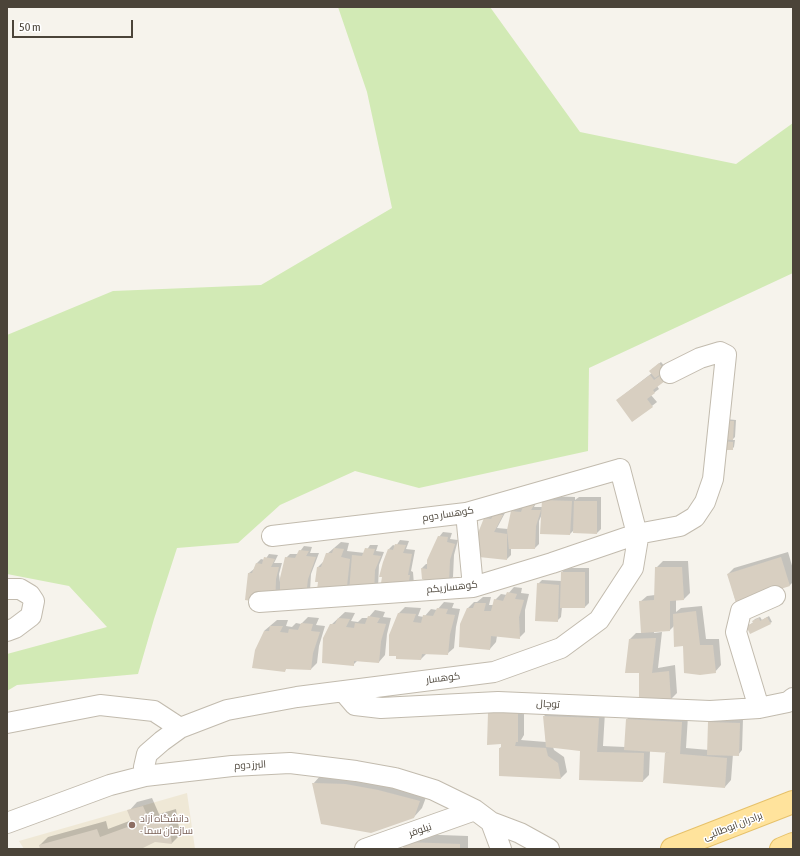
<!DOCTYPE html>
<html>
<head>
<meta charset="utf-8">
<style>
	body { margin:0 }
	#map { position:relative; width:800px; height:856px; overflow:hidden; background:#f6f3ec; font-family:"Asap Condensed",sans-serif }
	canvas { display:block }
	.frame { position:absolute; inset:0; border:8px solid #4b4439; pointer-events:none }
	.scale { position:absolute; left:12px; top:20px; width:121px; height:18px; box-sizing:border-box; border:2px solid #4b4439; border-top:0; padding-left:5px; font-size:12px; line-height:14px; white-space:nowrap; color:#4b4439; -webkit-text-stroke:3px #fff; paint-order:stroke }
</style>
</head>
<body>
<div id="map">
<canvas width="800" height="856"></canvas>
<div class="frame"></div>
<div class="scale">50 m</div>
</div>
<script>
const ctx = document.querySelector('canvas').getContext('2d');
ctx.lineJoin = 'round';
function fill(path, color) {
  ctx.fillStyle = color;
  ctx.fill(path, 'evenodd');
}
function shape(rows) {
  const path = new Path2D();
  for (const r of rows) {
    path.moveTo(r[0], r[1]);
    for (let i = 2; i < r.length; i += 2) path.lineTo(r[i], r[i + 1]);
  }
  return path;
}
function trace(path, color, width, dash) {
  ctx.strokeStyle = color;
  ctx.lineWidth = width;
  ctx.lineCap = dash ? 'butt' : 'round';
  ctx.setLineDash(dash || []);
  ctx.stroke(path);
}
function drawText(font, color, halo, rows, align = 'center') {
  ctx.font = font + ' "Asap Condensed",Cairo,sans-serif';
  ctx.lineWidth = 3;
  ctx.setLineDash([]);
  ctx.textBaseline = 'middle';
  ctx.strokeStyle = halo;
  ctx.fillStyle = color;
  for (const [text, x, y, turn = 0] of rows) {
    ctx.save();
    ctx.translate(x, y);
    ctx.rotate((+turn || 0) * Math.PI / 180);
    ctx.textAlign = isNaN(turn) ? turn : align;
    if (halo) ctx.strokeText(text, 0, 0);
    ctx.fillText(text, 0, 0);
    ctx.restore();
  }
}
fill(shape([
	[187,793,195,849,24,849,19,841]
]), '#efe8d6');
fill(shape([
	[338,7,490,7,580,132,736,164,793,123,793,273,589,368,588,451,419,488,355,471,280,505,238,543,177,548,154,619,138,674,17,685,7,691,7,654,107,627,69,586,7,574,7,335,113,291,261,285,392,208,367,92]
]), '#d2eab5');
fill(shape([
	[661,362,666,368,657,386,659,389,651,395,657,402,633,421,617,400,652,373,652,369],
	[725,419,736,420,735,437,732,440,735,440,734,447,732,449,722,449],
	[547,496,575,497,575,500,579,497,601,497,601,529,597,533,574,530,570,534,542,514,539,521,539,544,535,548,511,548,511,555,507,559,485,519,489,515,506,511,497,528,508,529,512,512,516,507,523,508,537,501,534,507,543,507],
	[443,532,452,533,450,539,458,540,454,555,453,577,449,581,423,579,422,568,426,564,428,564,439,537],
	[400,540,409,541,406,549,415,550,411,571,413,572,414,585,410,589,389,549,393,545,396,546],
	[341,542,349,543,347,551,365,553,370,545,378,545,376,551,384,552,379,565,378,588,349,591,318,567,324,561,327,554],
	[304,546,312,547,310,553,319,553,311,574,310,591,279,593,249,573,254,569,257,563,261,559,265,560,269,554,278,555,274,563,282,563,279,574,280,582,286,558,290,554,298,554],
	[788,552,793,569,793,582,790,585,736,602,728,574,734,568],
	[663,561,688,561,690,593,684,599,676,600,676,612,681,608,702,606,706,639,719,639,721,665,715,672,684,645,675,625,670,630,654,631,654,633,662,632,658,668,675,665,677,693,670,700,640,672,630,639,636,633,642,633,640,602,647,596,655,595,656,568],
	[566,568,589,568,589,603,585,607,562,607,561,617,557,621,538,584,542,580,562,581,562,572],
	[514,587,522,588,521,593,529,594,525,610,525,632,519,638,497,636,496,642,490,649,468,608,474,602,477,602,483,597,491,597,489,605,493,605,495,600,501,594,507,595],
	[444,602,454,603,452,608,460,609,456,627,454,648,447,654,427,653,421,659,398,614,405,607,421,608,418,616,424,617,431,609,437,610],
	[375,610,385,612,383,617,391,618,387,634,385,655,379,662,358,660,353,665,331,625,345,612,355,613,351,621,358,622,362,618,368,618],
	[769,616,772,622,770,623,749,625,754,622,753,621,755,619,760,617,762,620],
	[308,617,319,618,316,625,325,626,319,646,317,663,311,669,287,668,284,671,264,631,277,620,288,620,286,626,292,627,296,623,301,624],
	[495,707,524,708,524,735,521,740,546,742,544,716,550,710,605,712,603,746,625,747,627,719,633,713,688,716,686,748,709,750,709,723,713,719,743,719,742,750,738,755,733,754,731,780,725,787,664,782,666,752,650,751,649,775,643,781,581,750,553,747,554,750,564,757,567,772,561,778,500,775,500,748,502,746,489,714],
	[321,775,428,792,422,808,414,817,313,784],
	[152,798,159,814,176,809,180,835,172,843,155,841,139,849,42,849,40,845,48,837,106,821,108,829,132,820,129,811,137,802],
	[413,834,468,836,468,849,404,849]
]), '#0003');
fill(shape([
	[659,363,665,371,655,378,649,371],
	[650,375,654,380,661,375,665,381,653,390,655,393,647,399,653,407,632,422,616,400],
	[722,421,734,421,733,440,721,439],
	[721,441,733,442,733,450,721,450],
	[542,500,572,501,570,535,540,534],
	[574,501,597,501,597,534,573,533],
	[524,504,534,505,531,510,541,510,536,526,535,549,509,549,507,530,511,511,521,512],
	[494,514,503,515,494,532,507,534,507,560,479,557,476,538,484,518,491,519],
	[438,536,448,537,447,542,455,544,450,560,449,582,424,585,425,580,422,579,421,568,427,569,427,560],
	[395,544,406,545,403,553,412,554,408,575,410,575,409,581,411,581,410,590,380,589,382,577,379,577,383,562,388,549,393,550],
	[334,548,344,549,341,557,350,559,346,595,317,590,318,582,315,582,317,567,321,567,326,553,332,553],
	[365,548,375,549,373,555,381,556,375,570,374,593,349,592,352,555,362,556],
	[299,550,309,551,306,556,316,557,308,579,306,596,280,595,280,578,285,557,295,558],
	[264,557,275,559,271,567,279,567,276,579,275,605,245,600,248,573,252,573,256,563,262,564],
	[781,557,790,586,736,603,727,574],
	[655,567,682,567,684,600,670,601,670,631,641,633,639,601,654,600],
	[561,572,585,572,585,608,560,608],
	[537,583,559,585,558,622,535,621],
	[507,592,517,594,515,599,524,600,519,617,520,639,491,636,490,650,459,647,460,624,467,608,473,608,475,603,486,603,484,611,491,611,494,599,503,601],
	[437,608,448,609,446,614,455,615,450,634,448,655,422,654,421,660,396,659,396,656,389,656,389,635,398,613,416,614,413,622,421,623,423,615,433,616],
	[696,611,700,645,713,645,716,673,700,675,684,673,683,646,674,647,673,614],
	[368,616,380,618,377,623,386,624,381,641,379,663,354,661,354,666,322,663,323,638,330,624,335,624,338,618,350,619,346,627,354,628,355,623,365,624],
	[767,617,771,624,750,634,746,626,753,623,752,621,759,618,760,621],
	[301,623,313,624,311,631,320,632,313,653,311,670,286,669,285,672,252,668,255,650,264,631,269,631,270,626,283,626,280,632,288,633,289,629,298,630],
	[656,638,652,673,669,671,671,701,639,702,639,673,625,673,629,639],
	[488,713,518,713,518,742,516,742,515,746,546,748,548,756,558,763,561,779,499,776,499,748,501,748,501,744,487,745],
	[543,716,599,718,597,752,644,753,643,782,579,780,580,751,546,747],
	[626,719,682,722,680,754,727,758,725,788,663,783,665,753,671,753,624,750],
	[708,722,740,723,739,756,707,755],
	[312,783,345,784,378,790,420,801,414,818,371,833,321,824],
	[143,806,150,822,168,816,172,844,155,842,141,849,40,849,39,845,97,829,100,837,133,825,127,810],
	[404,842,460,844,460,849,403,849]
]), '#d8cfc1');
const minor = shape([
	[466,513,473,587],
	[7,589,20,589,30,595,34,601,31,616,15,628,7,631],
	[259,602,473,587,552,563,637,534,680,526,695,517,705,502,713,479,726,355,720,352,700,358,670,373],
	[343,691,355,705,381,708,498,702,710,711,759,708,788,702,793,698],
	[759,708,736,632,741,611,775,596],
	[7,723,100,705,154,711,180,728],
	[145,776,144,767,147,754,162,741,180,728,227,710,297,697,494,672,561,648,599,620,633,568,638,538,620,469,466,513,272,536],
	[491,822,501,849],
	[7,823,110,785,145,776,232,766,290,763,356,771,395,778,434,790,475,810,491,822,520,833,549,849],
	[365,849,475,810]
]);
const major = shape([
	[672,849,793,802],
	[781,849,793,844]
]);
trace(minor, '#c2bbae', 22);
trace(major, '#e6c16a', 24);
trace(minor, '#fff', 20);
trace(major, '#ffe39c', 22);
for (const [x, y, r, color] of [
	[132,825,4,"#8d6e63"]
]) {
  const dot = new Path2D();
  dot.arc(x, y, r, 0, 2 * Math.PI);
  ctx.fillStyle = color;
  ctx.fill(dot);
  trace(dot, '#fff', 1.5);
}
drawText('10px', '#4b4439', '#fff', [
	["کوهسار دوم",448,514,-9],
	["کوهسار یکم",452,587,-6],
	["کوهسار",443,678,-7],
	["توچال",548,704,3],
	["البرز دوم",250,765,-3],
	["برادران ابوطالبی",733,826,-21],
	["نیلوفر",420,830,-19]
]);
drawText('10px', '#785e54', '#fff', [
	["دانشگاه آزاد",140,819],
	["- سازمان سما",140,831]
], 'left');
</script>
</body>
</html>
